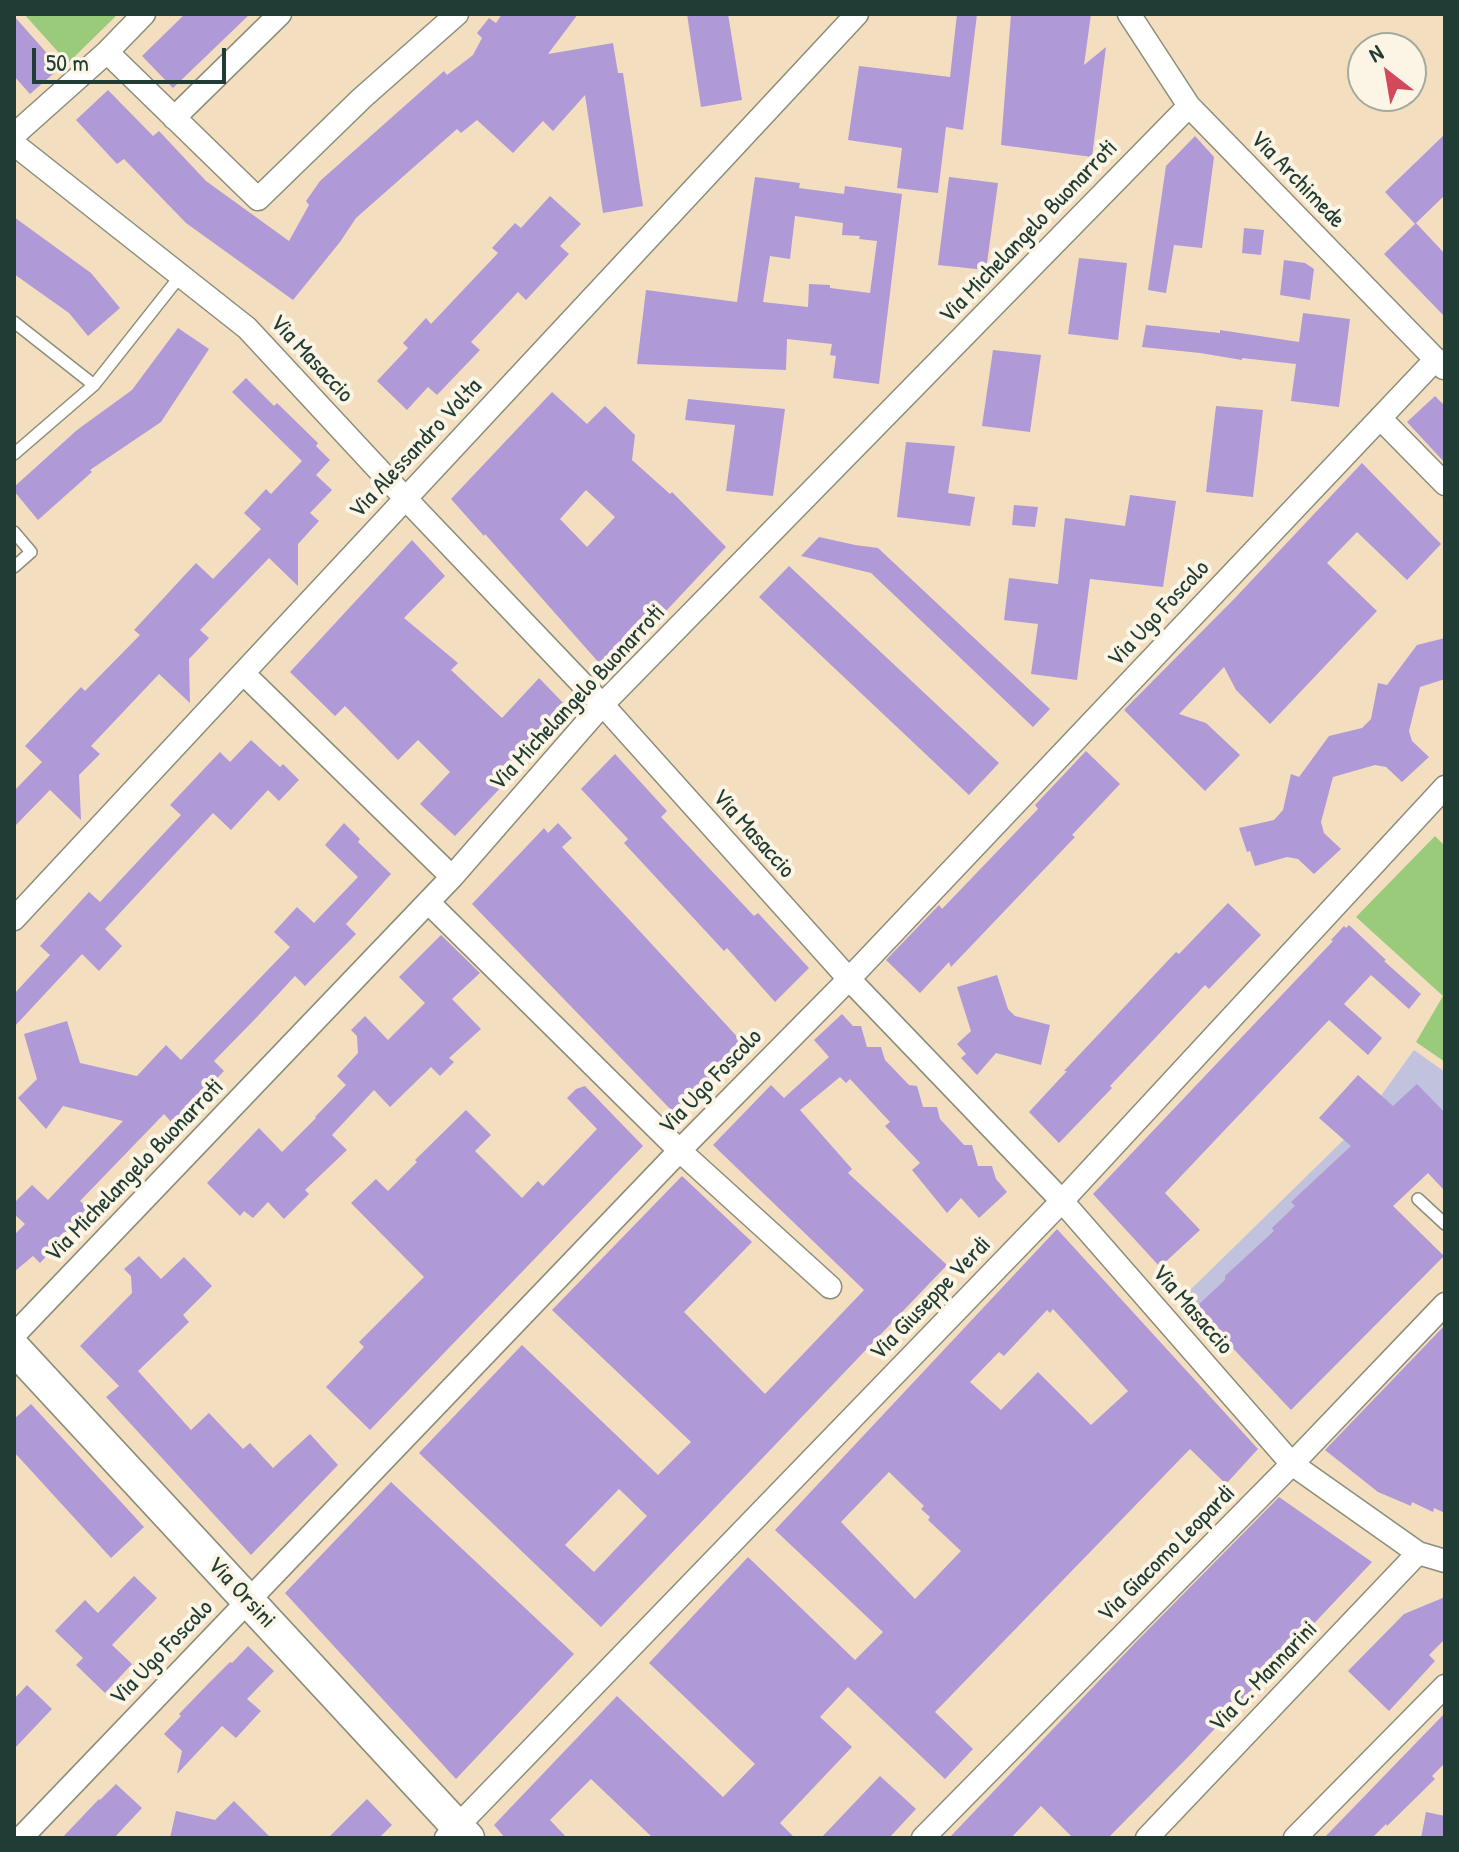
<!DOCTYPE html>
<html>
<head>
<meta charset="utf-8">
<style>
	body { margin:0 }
	#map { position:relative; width:1459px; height:1852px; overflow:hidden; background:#f4dec0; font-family:"Patrick Hand",sans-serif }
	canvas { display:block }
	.frame { position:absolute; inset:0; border:16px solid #1f3d34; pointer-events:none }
	.north { position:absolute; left:1347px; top:32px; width:80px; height:80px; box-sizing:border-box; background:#fcf5e5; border:2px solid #a4ab9e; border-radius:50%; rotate:329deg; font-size:22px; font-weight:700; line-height:32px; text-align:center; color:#1f3d34 }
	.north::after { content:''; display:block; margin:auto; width:28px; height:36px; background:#d1495b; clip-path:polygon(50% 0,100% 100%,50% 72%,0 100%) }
	.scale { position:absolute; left:32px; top:48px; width:194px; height:36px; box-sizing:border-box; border:4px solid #1f3d34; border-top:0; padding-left:10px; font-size:24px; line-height:28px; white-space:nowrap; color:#1f3d34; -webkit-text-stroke:6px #fcf5e5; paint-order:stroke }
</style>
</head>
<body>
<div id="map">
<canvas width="1459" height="1852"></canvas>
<div class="frame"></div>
<div class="north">N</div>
<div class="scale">50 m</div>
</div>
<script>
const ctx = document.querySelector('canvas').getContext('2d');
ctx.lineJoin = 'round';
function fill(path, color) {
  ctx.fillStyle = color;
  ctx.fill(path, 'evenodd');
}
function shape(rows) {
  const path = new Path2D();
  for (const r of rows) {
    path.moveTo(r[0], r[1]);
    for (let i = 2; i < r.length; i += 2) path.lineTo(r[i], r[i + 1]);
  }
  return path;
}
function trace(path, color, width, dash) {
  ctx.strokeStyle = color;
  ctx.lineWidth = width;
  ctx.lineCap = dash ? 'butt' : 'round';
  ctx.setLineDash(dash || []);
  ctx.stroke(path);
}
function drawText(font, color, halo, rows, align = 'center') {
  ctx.font = font + ' "Patrick Hand",sans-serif';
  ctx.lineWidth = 8;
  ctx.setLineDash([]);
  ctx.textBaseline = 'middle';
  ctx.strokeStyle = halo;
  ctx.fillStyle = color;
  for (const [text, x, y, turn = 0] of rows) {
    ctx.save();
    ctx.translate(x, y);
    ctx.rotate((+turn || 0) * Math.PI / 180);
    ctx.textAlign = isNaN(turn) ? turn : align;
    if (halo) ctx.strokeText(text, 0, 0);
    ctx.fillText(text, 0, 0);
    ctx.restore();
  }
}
fill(shape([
	[1414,1050,1445,1072,1445,1191,1428,1173,1363,1234,1195,1308,1184,1296,1362,1122]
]), '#c1c2dd');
fill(shape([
	[24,14,118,14,68,63],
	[1435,836,1445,846,1445,1062,1416,1042,1443,996,1356,917]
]), '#99cb7b');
fill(shape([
	[185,14,250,14,173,88,142,56],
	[502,14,578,14,548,54,613,43,618,73,623,73,643,206,603,213,585,95,553,131,543,121,513,153,477,120,461,133,457,129,356,218,340,242,293,300,186,223,124,159,117,164,76,120,108,90,153,136,159,131,206,181,289,241,309,205,306,201,320,181,444,71,447,75,473,55,482,38,477,33,489,18,496,23],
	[687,14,728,14,742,100,701,107],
	[957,14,977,14,963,130,946,127,938,193,897,188,902,148,848,140,859,66,950,77],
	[1011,14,1091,14,1084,65,1106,47,1092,157,1001,145],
	[14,16,60,68,30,94,14,76],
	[1445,134,1445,195,1415,224,1385,192],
	[1195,136,1214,157,1202,248,1174,245,1166,293,1148,290,1166,166],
	[755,177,800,183,799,188,844,194,845,186,902,194,879,384,833,378,836,356,830,355,832,344,787,339,786,370,637,364,646,290,737,302],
	[795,216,843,223,842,235,860,236,859,239,877,241,870,293,830,288,830,285,809,284,808,307,763,302,770,256,790,259],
	[949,177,998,183,986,270,938,265],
	[550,196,581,224,560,246,569,254,526,300,518,292,503,308,471,342,480,350,437,395,428,387,407,410,377,381,408,348,403,343,426,318,431,324,498,253,492,248,515,223,521,228],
	[14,217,91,273,120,308,88,336,69,313,14,274],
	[1416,223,1445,254,1445,317,1384,254],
	[1244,228,1264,230,1261,255,1242,253],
	[1079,258,1127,263,1118,340,1068,334],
	[1284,260,1305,263,1314,269,1310,300,1280,295],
	[1303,313,1350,319,1339,407,1291,401,1296,364,1242,358,1242,360,1200,353,1142,347,1146,325,1220,333,1220,330,1299,342],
	[178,328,209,349,161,422,90,470,92,472,38,520,14,491,14,487,77,430,132,390],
	[993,350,1041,355,1030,432,982,426],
	[246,378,274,406,277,403,318,443,316,446,330,460,316,475,332,490,310,513,319,521,298,544,298,586,269,558,200,630,209,638,189,659,190,703,159,674,91,746,100,754,79,775,81,820,50,790,14,827,14,791,42,762,25,746,81,687,85,691,140,635,134,630,196,563,213,579,261,529,244,513,266,489,271,494,302,461,232,392],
	[552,392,587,424,605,406,635,435,632,460,670,494,672,492,726,547,608,673,485,534,484,536,451,499],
	[586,490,615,517,587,547,560,519],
	[1435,396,1445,406,1445,463,1407,422],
	[688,399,785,409,773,496,726,491,735,425,685,420],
	[1216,406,1263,410,1253,497,1206,492],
	[906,442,955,446,948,493,975,497,970,526,897,517],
	[1362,463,1441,544,1407,580,1357,532,1327,563,1377,611,1270,724,1236,690,1224,667,1179,714,1206,723,1240,755,1205,791,1124,710,1235,598],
	[1130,495,1176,501,1163,587,1090,579,1077,680,1031,674,1038,624,1004,620,1009,578,1058,584,1065,518,1125,526],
	[1014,505,1038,507,1035,527,1012,525],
	[819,537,855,545,878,548,1050,709,1033,727,871,573,801,556],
	[412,540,445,576,404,618,458,663,451,670,502,718,539,678,572,712,455,836,420,804,450,772,418,740,398,760,345,706,335,716,290,672],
	[789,566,999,763,969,795,759,597],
	[1445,638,1445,679,1420,687,1409,731,1412,741,1429,757,1402,782,1386,767,1375,765,1333,777,1321,822,1324,833,1341,849,1314,874,1298,859,1287,857,1255,866,1250,851,1247,852,1239,828,1274,820,1283,810,1291,774,1299,777,1329,736,1362,728,1371,719,1378,683,1387,685,1417,645],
	[251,740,280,767,283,764,299,780,279,801,268,790,231,830,213,813,105,929,122,946,99,971,82,954,14,1027,14,994,50,955,40,946,89,892,100,902,181,815,170,805,220,752,230,762],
	[1086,751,1120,784,1072,835,1075,837,951,967,949,962,920,993,886,960,939,905,942,909,1038,809,1035,805],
	[615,754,667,811,661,817,754,916,758,913,809,968,775,1002,727,948,724,951,624,843,628,839,581,789],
	[344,823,360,839,358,842,391,874,346,924,356,934,305,986,295,976,255,1019,214,1061,224,1071,173,1124,164,1114,80,1201,90,1210,40,1263,33,1256,14,1272,14,1235,25,1224,14,1214,14,1203,32,1185,48,1200,123,1121,63,1106,46,1129,18,1098,37,1079,24,1034,67,1021,80,1063,137,1076,166,1045,181,1060,290,947,274,932,297,907,314,923,358,877,325,845],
	[558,823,572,838,562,847,743,1043,675,1114,472,904,544,828,548,833],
	[1228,903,1261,935,1209,989,1205,985,1110,1086,1112,1088,1059,1143,1029,1112,1067,1071,1064,1071,1176,952,1179,954],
	[1349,925,1386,960,1384,961,1421,994,1409,1009,1371,975,1344,1004,1382,1038,1368,1055,1329,1020,1165,1193,1200,1230,1160,1267,1093,1194,1333,941,1331,940,1344,926,1346,928],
	[441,935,480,973,452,999,481,1029,449,1058,454,1062,440,1076,431,1067,390,1107,374,1090,332,1135,347,1150,305,1190,309,1194,284,1219,268,1202,253,1218,244,1211,240,1216,207,1183,259,1128,282,1152,316,1118,315,1117,346,1085,337,1076,358,1053,357,1036,351,1030,365,1016,388,1040,425,1003,399,977],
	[997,975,1008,1009,1015,1016,1050,1025,1041,1065,996,1053,977,1075,961,1058,966,1054,957,1044,971,1031,957,987],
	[842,1014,853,1026,861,1026,867,1047,881,1047,885,1060,909,1085,917,1086,923,1107,937,1107,940,1119,964,1145,972,1145,978,1166,992,1166,996,1179,1007,1192,979,1218,961,1198,947,1213,912,1170,920,1163,885,1126,890,1122,850,1079,846,1083,840,1077,800,1110,852,1169,848,1173,947,1265,601,1627,419,1453,522,1345,658,1475,691,1442,552,1310,682,1176,752,1242,684,1312,765,1394,864,1290,713,1145,771,1085,784,1098,829,1057,814,1040],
	[619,1489,647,1516,594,1572,565,1545],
	[1358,1075,1393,1106,1417,1084,1445,1113,1445,1191,1428,1173,1393,1206,1444,1256,1291,1410,1195,1308,1225,1280,1225,1276,1274,1231,1272,1228,1295,1206,1291,1202,1351,1146,1319,1118],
	[585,1086,643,1146,370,1430,326,1387,364,1347,359,1342,424,1277,351,1203,376,1179,388,1191,417,1162,415,1160,466,1110,491,1135,475,1151,522,1198,538,1181,543,1186,597,1129,567,1098,576,1089],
	[1057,1229,1258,1449,1226,1484,1190,1449,935,1712,973,1749,945,1779,848,1687,820,1717,852,1747,780,1823,795,1838,653,1838,591,1779,550,1820,567,1838,505,1838,494,1825,617,1696,723,1797,755,1764,649,1663,748,1557,855,1660,883,1632,775,1530],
	[1053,1309,1128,1391,1091,1425,1038,1372,1001,1410,970,1382,999,1352,1004,1356,1047,1310,1050,1313],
	[889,1472,924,1506,921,1509,930,1517,928,1520,961,1551,915,1599,841,1522],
	[139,1256,161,1279,184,1257,212,1286,183,1315,189,1322,138,1371,191,1430,209,1413,243,1449,250,1443,273,1468,310,1434,338,1465,251,1555,106,1397,119,1386,80,1346,132,1293,131,1276,124,1269],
	[1445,1325,1445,1513,1434,1508,1433,1512,1412,1502,1411,1506,1378,1492,1325,1450],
	[31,1404,144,1527,111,1558,14,1452,14,1419],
	[391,1482,574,1654,456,1779,285,1593],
	[1279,1497,1372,1562,1189,1756,1108,1838,1073,1838,1041,1806,1011,1838,949,1838,1136,1642],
	[134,1576,157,1598,112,1645,132,1664,105,1693,76,1665,83,1658,55,1631,85,1600,98,1613],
	[1445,1597,1445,1639,1429,1655,1435,1661,1389,1711,1348,1671,1404,1614],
	[248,1646,274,1671,247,1699,261,1711,236,1738,222,1726,177,1774,182,1751,164,1734,181,1716,179,1714,208,1684,230,1662,232,1663],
	[27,1685,52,1709,14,1749,14,1699],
	[1445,1713,1445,1763,1432,1776,1435,1779,1387,1826,1386,1824,1372,1838,1324,1838],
	[880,1776,916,1809,889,1838,821,1838],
	[116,1784,142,1808,114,1838,62,1838,99,1799,100,1800],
	[367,1799,392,1825,379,1838,328,1838],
	[234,1801,271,1838,170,1838,176,1811,215,1820],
	[1426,1812,1445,1816,1445,1838,1421,1838]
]), '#af99d7');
const service = shape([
	[14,322,94,385],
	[14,454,94,385,181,275],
	[14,532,31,552,14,567],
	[1418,1199,1445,1224]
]);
const minor = shape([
	[1129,14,1189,106,1444,368],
	[107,52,258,199,362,98,457,14],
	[174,118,280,14],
	[14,135,107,52,144,14],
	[14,144,247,328,405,498,611,714,849,979,1062,1201,1292,1464,1418,1553,1445,1561],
	[1380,418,1445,484],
	[243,673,452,877],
	[428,902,680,1151,830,1287],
	[14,919,857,14],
	[14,1335,452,877,602,705,1189,106],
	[21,1838,685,1145,849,979,1436,359],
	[446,1838,1062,1201,1445,787],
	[923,1838,1292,1464,1445,1304],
	[1147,1838,1418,1553],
	[1295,1838,1445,1686]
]);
const secondary = shape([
	[14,1348,468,1838]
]);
trace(service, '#8a8e7a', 14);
trace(minor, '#8a8e7a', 25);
trace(secondary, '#8a8e7a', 35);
trace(service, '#fff', 11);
trace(minor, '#fff', 22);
trace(secondary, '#fff', 32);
drawText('24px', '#1f3d34', '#fcf5e5', [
	["Via Archimede",1297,180,46],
	["Via Michelangelo Buonarroti",1029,232,-46],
	["Via Masaccio",311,359,47],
	["Via Alessandro Volta",416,449,-47],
	["Via Ugo Foscolo",1159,614,-47],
	["Via Michelangelo Buonarroti",578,698,-47],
	["Via Masaccio",753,834,48],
	["Via Ugo Foscolo",711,1082,-46],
	["Via Michelangelo Buonarroti",135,1171,-46],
	["Via Giuseppe Verdi",931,1299,-46],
	["Via Masaccio",1192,1310,49],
	["Via Giacomo Leopardi",1167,1554,-45],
	["Via Orsini",241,1593,47],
	["Via Ugo Foscolo",162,1653,-46],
	["Via C. Mannarini",1264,1677,-46]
]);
</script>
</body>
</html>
